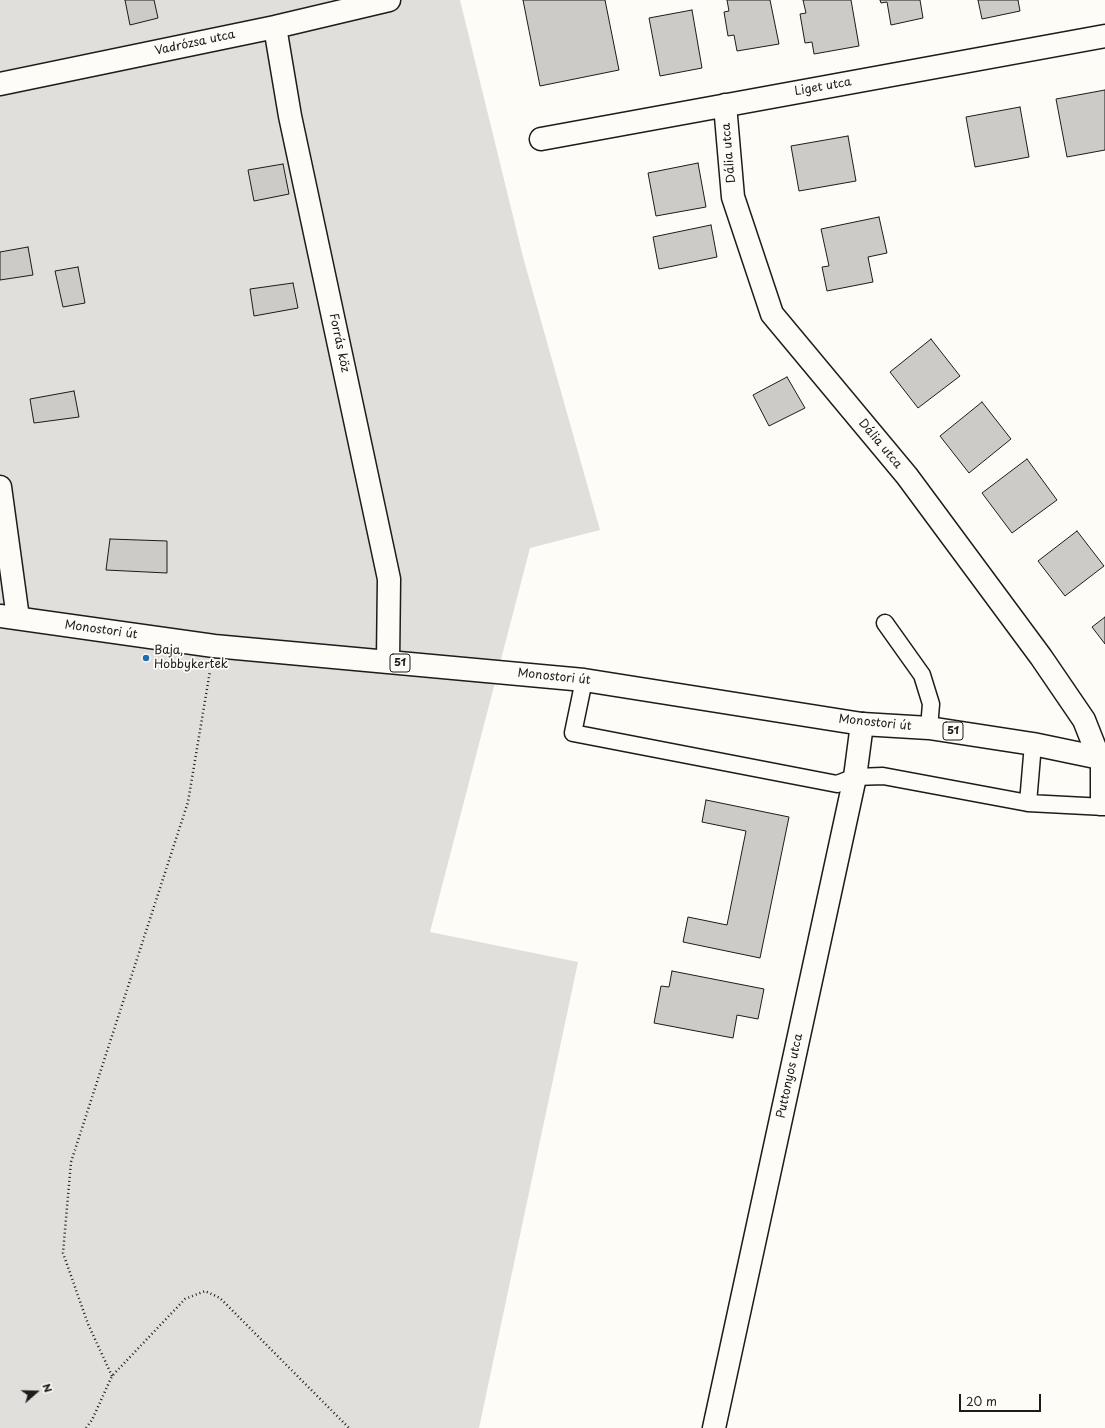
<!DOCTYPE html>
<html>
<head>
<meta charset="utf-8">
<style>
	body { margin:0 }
	#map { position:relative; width:1105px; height:1428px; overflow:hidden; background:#fdfcf7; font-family:"Playpen Sans",sans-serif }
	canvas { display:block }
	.north { position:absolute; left:16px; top:1372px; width:40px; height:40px; -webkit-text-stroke:3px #fdfcf7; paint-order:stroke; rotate:70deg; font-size:11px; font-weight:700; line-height:16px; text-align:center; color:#1c1c1c }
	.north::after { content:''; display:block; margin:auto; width:14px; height:18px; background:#1c1c1c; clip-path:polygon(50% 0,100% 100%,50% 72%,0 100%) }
	.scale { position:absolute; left:959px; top:1394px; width:82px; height:18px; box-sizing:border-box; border:2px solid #1c1c1c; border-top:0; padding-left:5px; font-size:12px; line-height:14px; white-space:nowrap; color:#1c1c1c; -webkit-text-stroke:3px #fdfcf7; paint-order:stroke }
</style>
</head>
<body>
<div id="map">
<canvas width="1105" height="1428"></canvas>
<div class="north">N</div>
<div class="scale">20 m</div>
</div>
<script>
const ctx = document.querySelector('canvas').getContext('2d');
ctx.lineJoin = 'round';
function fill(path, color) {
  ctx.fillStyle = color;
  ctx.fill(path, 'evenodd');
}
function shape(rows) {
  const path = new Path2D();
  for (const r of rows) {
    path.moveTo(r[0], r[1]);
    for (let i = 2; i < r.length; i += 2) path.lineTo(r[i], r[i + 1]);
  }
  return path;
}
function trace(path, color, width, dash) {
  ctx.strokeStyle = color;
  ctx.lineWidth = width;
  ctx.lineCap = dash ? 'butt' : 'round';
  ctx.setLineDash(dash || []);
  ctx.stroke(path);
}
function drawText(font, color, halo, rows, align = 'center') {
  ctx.font = font + ' "Playpen Sans",sans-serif';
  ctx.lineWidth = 3.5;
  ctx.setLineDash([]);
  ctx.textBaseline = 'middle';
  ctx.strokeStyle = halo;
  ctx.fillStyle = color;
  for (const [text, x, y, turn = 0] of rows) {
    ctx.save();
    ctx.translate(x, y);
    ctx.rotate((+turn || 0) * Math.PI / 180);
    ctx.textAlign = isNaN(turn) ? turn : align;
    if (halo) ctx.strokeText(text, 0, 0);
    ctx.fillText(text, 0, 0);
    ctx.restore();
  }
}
fill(shape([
	[0,0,460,0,523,257,600,530,530,548,430,932,578,962,479,1428,0,1428]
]), '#e0dfdb');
const building = shape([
	[125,0,154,0,158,18,130,25,125,0],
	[523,0,605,0,619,70,540,86,523,0],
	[727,0,770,0,779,44,737,51,734,35,728,36,724,12,729,11,727,0],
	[803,0,851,0,859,46,814,54,812,42,805,43,800,14,806,13,803,0],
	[880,0,920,0,923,18,891,25,887,2,881,3,880,0],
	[978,0,1018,0,1020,11,982,19,978,0],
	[692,10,702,68,660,76,649,18,692,10],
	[1105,90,1105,150,1067,157,1056,99,1105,90],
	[1020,107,1029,157,975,167,966,117,1020,107],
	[848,136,856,181,799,191,791,146,848,136],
	[698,163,706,207,656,216,648,173,698,163],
	[283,164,289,194,254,201,248,170,283,164],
	[879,217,887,253,868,257,873,282,827,291,822,267,829,266,821,229,879,217],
	[711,225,717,257,659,269,653,237,711,225],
	[28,247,33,275,0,280,0,252,28,247],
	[78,267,85,303,63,307,55,271,78,267],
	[293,283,298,308,254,316,250,289,293,283],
	[931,339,960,376,918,408,890,372,931,339],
	[787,377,805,408,769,426,753,395,787,377],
	[74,391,79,417,34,423,30,399,74,391],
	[982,402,1011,439,969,473,940,436,982,402],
	[1027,459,1057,500,1012,533,982,493,1027,459],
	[1077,531,1104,566,1065,596,1038,561,1077,531],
	[110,539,167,541,167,573,106,570,110,539],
	[1105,617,1105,644,1092,627,1105,617],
	[706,800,789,817,760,958,683,942,688,917,727,925,746,831,702,822,706,800],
	[672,971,764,989,758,1019,737,1015,733,1038,654,1023,661,986,669,987,672,971]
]);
fill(building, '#cccbc8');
trace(building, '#1c1c1c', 1);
const lane = shape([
	[885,623,922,675,931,704,929,728],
	[584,680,573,733,837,784,855,777,883,776,1028,803,1105,807],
	[1028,803,1033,744],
	[1099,807,1099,758]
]);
const street = shape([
	[275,27,290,116,389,579,388,661],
	[0,84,275,27,389,0],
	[725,105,733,197,772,314,907,476,1041,657,1084,720,1099,758],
	[541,139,1105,36],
	[0,487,18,618],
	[714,1428,855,777,862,724]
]);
const primary = shape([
	[0,616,214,646,584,680,862,724,929,728,1033,744,1105,759]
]);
trace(lane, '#1c1c1c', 19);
trace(street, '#1c1c1c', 25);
trace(primary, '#1c1c1c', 25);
trace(shape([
	[112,1376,88,1324,63,1253,71,1162,188,802,210,671],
	[86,1428,92,1420,112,1376,185,1299,205,1291,220,1298,349,1428]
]), '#1c1c1c', 2.5, [1, 3]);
trace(lane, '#fdfcf7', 16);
trace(street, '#fdfcf7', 22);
trace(primary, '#fdfcf7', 22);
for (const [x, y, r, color] of [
	[146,658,4,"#1f6fb2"]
]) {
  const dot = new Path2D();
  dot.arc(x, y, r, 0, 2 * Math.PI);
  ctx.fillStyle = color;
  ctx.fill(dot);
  trace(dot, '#fdfcf7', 1.5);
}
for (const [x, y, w] of [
	[400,663,20],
	[953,731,20]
]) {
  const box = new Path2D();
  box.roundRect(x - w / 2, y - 9, w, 18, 3);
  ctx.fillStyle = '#fdfcf7';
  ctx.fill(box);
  trace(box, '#1c1c1c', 1);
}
drawText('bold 11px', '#1c1c1c', null, [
	["51",400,663],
	["51",953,731]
]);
drawText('12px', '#1c1c1c', '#fdfcf7', [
	["Vadrózsa utca",195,43,-12],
	["Liget utca",823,87,-10],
	["Dália utca",729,153,-95],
	["Forrás köz",339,343,78],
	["Dália utca",880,444,50],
	["Monostori út",101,630,8],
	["Monostori út",554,677,6],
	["Monostori út",875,723,6],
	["Puttonyos utca",790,1076,-78]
]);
drawText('12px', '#1c1c1c', '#fdfcf7', [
	["Baja,",154,651],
	["Hobbykertek",154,665]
], 'left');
</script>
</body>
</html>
